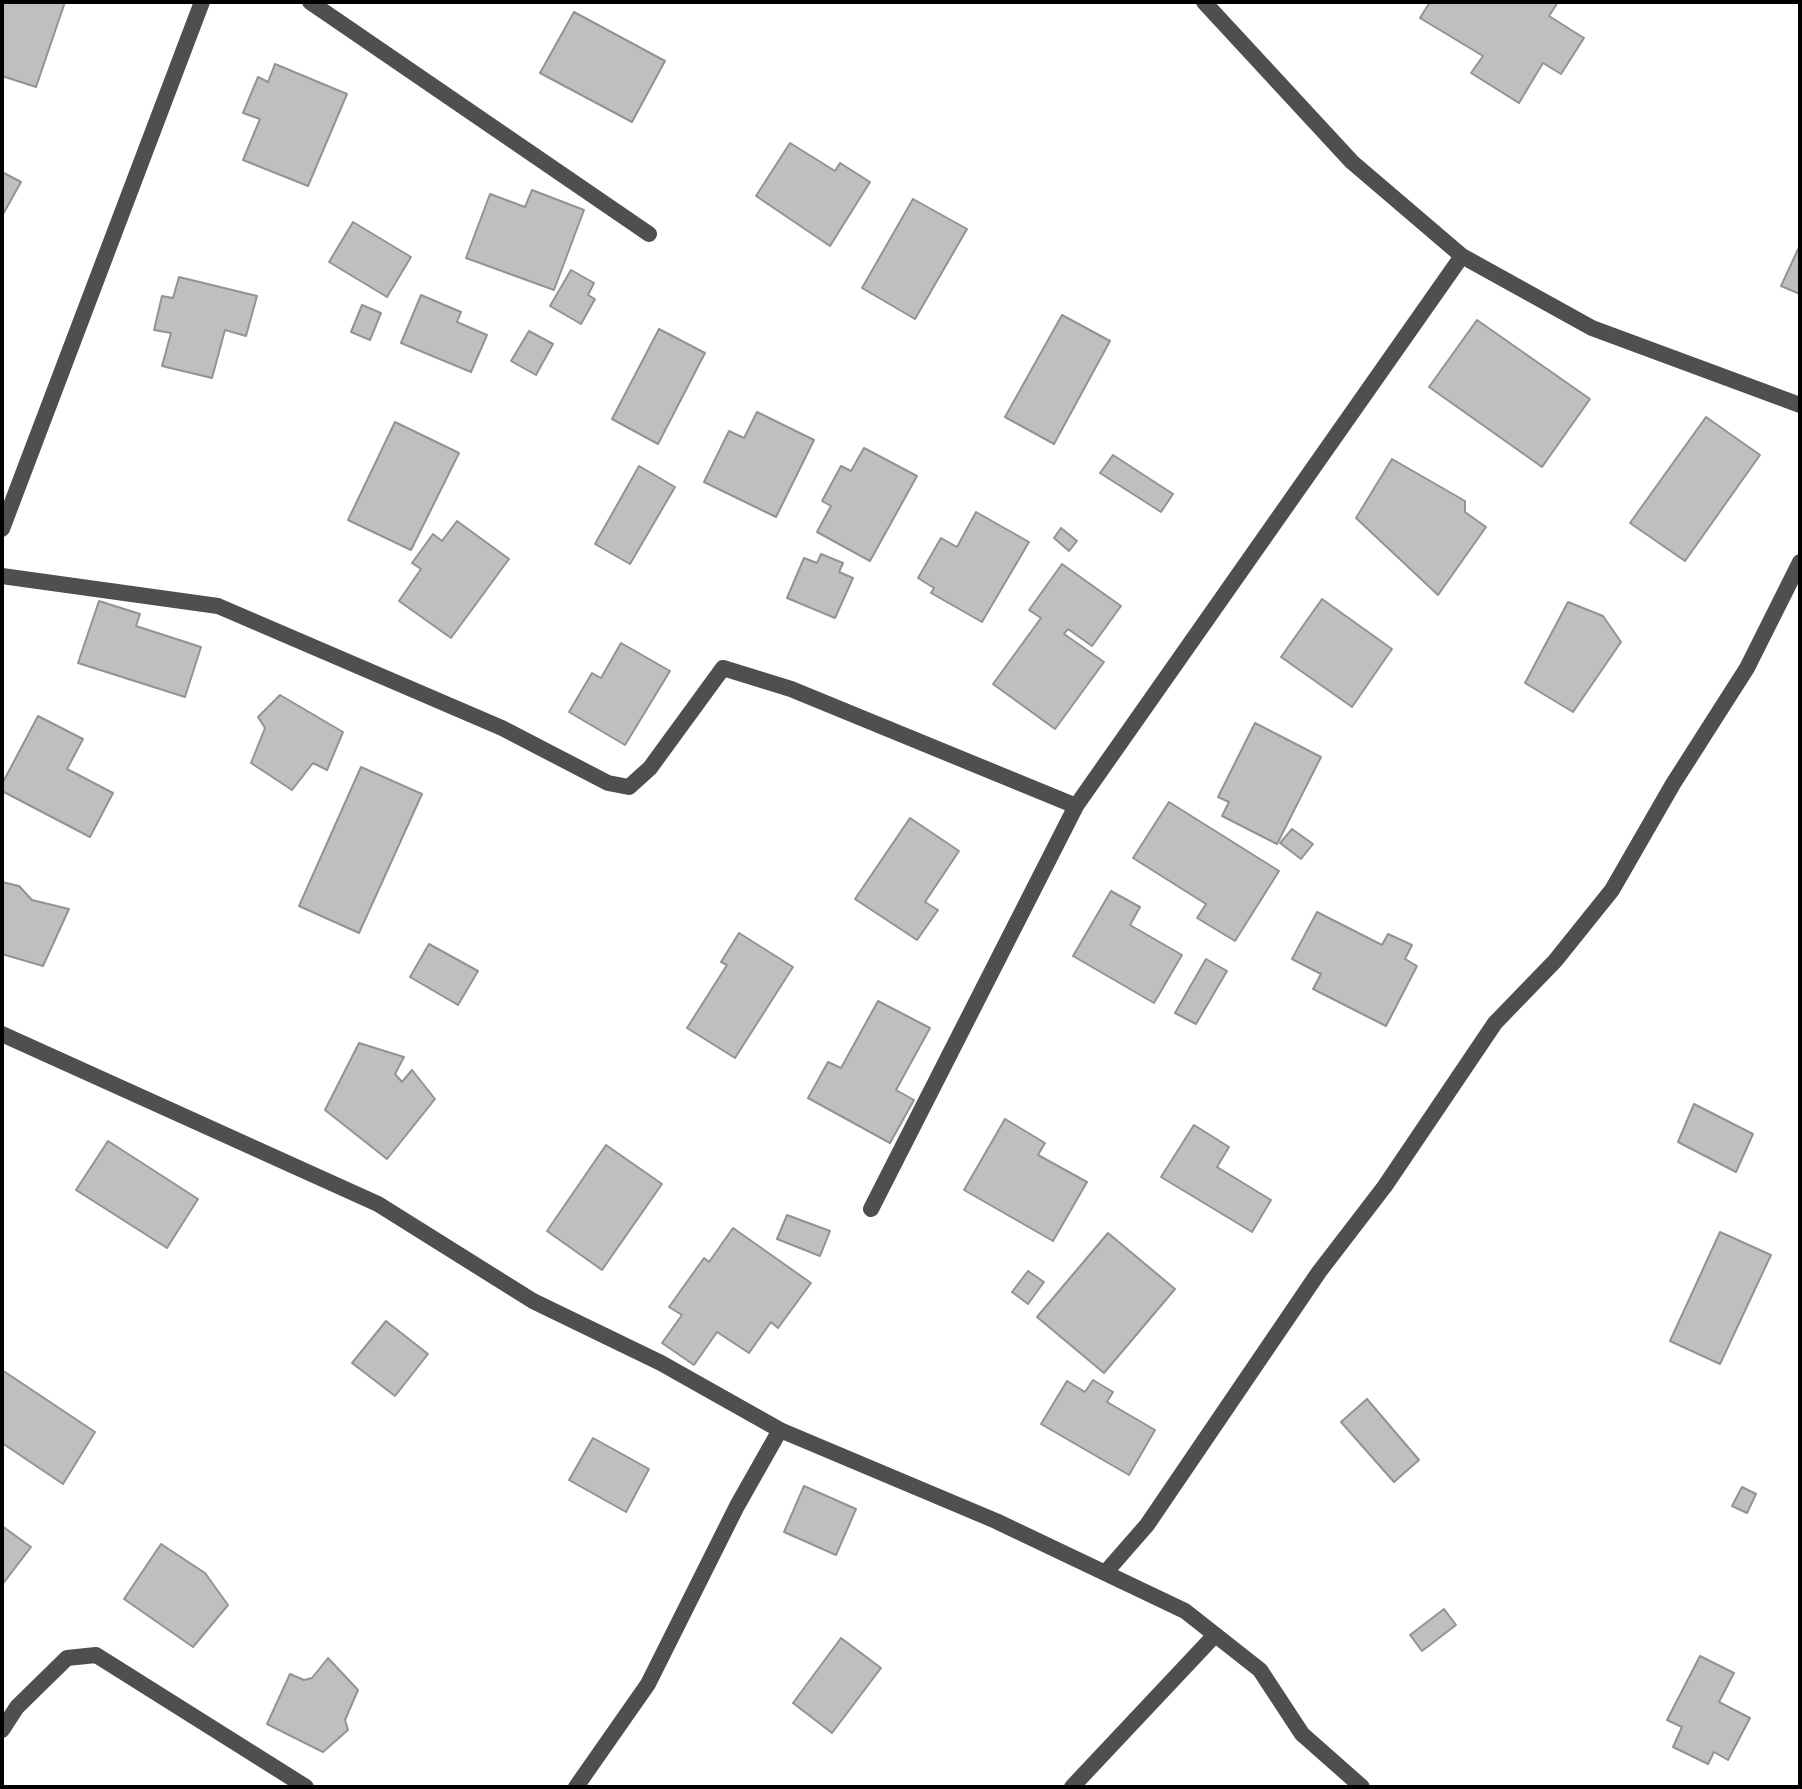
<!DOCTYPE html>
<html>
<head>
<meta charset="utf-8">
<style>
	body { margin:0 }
	#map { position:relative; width:1802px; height:1789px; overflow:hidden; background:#fff; font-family:"Fira Sans Condensed",sans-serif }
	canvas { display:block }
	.frame { position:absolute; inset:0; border:4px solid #000; pointer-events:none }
</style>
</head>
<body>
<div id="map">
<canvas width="1802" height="1789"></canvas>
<div class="frame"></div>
</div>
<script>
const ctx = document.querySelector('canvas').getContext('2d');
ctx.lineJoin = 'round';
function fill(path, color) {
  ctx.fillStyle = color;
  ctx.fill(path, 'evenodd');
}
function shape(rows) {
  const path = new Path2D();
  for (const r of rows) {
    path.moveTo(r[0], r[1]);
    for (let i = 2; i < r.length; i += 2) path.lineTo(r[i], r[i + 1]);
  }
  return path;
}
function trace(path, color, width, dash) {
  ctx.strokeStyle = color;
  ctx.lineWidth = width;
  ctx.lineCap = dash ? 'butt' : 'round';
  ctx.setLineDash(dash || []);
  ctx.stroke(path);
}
const building = shape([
	[2,2,65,2,36,87,2,76,2,2],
	[1430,2,1558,2,1549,16,1584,38,1561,74,1543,63,1519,103,1471,73,1483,56,1420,18,1430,2],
	[574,12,665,61,632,122,540,73,574,12],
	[275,64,347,94,308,186,243,160,260,119,243,113,258,77,268,82,275,64],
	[790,143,835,171,840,163,870,182,830,246,756,196,790,143],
	[2,172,21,182,2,216,2,172],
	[532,190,584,210,554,290,466,258,490,194,525,207,532,190],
	[913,199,967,229,915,319,862,288,913,199],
	[353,222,411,257,387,297,329,262,353,222],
	[1800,245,1800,294,1781,286,1800,245],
	[571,270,594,283,588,295,595,299,581,324,550,306,571,270],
	[179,277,257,296,246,336,225,330,212,378,162,366,171,333,154,330,162,296,173,298,179,277],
	[421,295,461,312,457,322,487,335,471,372,401,343,421,295],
	[362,305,381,313,370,340,351,332,362,305],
	[1062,315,1110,341,1054,444,1005,417,1062,315],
	[1477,320,1590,399,1542,467,1429,387,1477,320],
	[659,329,705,353,658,444,612,419,659,329],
	[529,331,553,344,536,375,511,361,529,331],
	[757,412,814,440,776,517,704,482,729,431,744,438,757,412],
	[1706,417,1760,455,1685,561,1630,523,1706,417],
	[395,422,459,453,411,550,348,520,395,422],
	[864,448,917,476,870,561,817,532,831,506,822,501,841,466,851,471,864,448],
	[1113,455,1173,494,1161,512,1100,473,1113,455],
	[1392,459,1465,501,1465,512,1486,527,1438,595,1356,518,1392,459],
	[639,466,675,487,630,564,595,544,639,466],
	[976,512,1029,542,982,622,931,593,934,588,918,578,941,538,957,547,976,512],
	[457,521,509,559,451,638,399,601,421,569,412,563,433,534,442,541,457,521],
	[1061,528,1077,541,1069,551,1054,538,1061,528],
	[821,554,843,563,839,572,853,578,835,618,787,598,804,558,817,563,821,554],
	[1062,564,1121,606,1092,646,1068,629,1064,634,1104,662,1055,729,993,684,1041,618,1029,610,1062,564],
	[1322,599,1392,649,1352,707,1281,657,1322,599],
	[99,601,140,614,136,626,201,647,185,697,78,663,99,601],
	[1568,602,1603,616,1621,642,1573,712,1525,683,1568,602],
	[621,643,670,671,625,745,569,712,592,673,601,678,621,643],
	[280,695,343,732,327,770,313,763,292,790,251,763,265,728,258,717,280,695],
	[38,716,83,739,67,769,113,793,90,837,2,791,2,784,38,716],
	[1255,723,1321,757,1277,844,1222,816,1229,802,1218,797,1255,723],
	[361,767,422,794,359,933,299,906,361,767],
	[1169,802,1279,871,1235,941,1197,918,1206,904,1133,858,1169,802],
	[910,818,959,851,925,902,938,910,917,940,855,899,910,818],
	[1292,829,1313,844,1301,859,1280,843,1292,829],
	[2,882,19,886,32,900,69,909,43,966,2,954,2,882],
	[1111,891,1140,907,1130,925,1182,955,1154,1003,1073,956,1111,891],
	[1317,912,1382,945,1388,934,1412,945,1405,959,1417,966,1386,1026,1313,989,1321,974,1292,959,1317,912],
	[739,933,793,967,735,1058,687,1028,727,965,721,962,739,933],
	[429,944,478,971,458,1005,410,977,429,944],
	[1206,959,1227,971,1196,1024,1175,1013,1206,959],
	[878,1001,930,1028,896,1090,914,1100,890,1143,808,1098,828,1062,841,1068,878,1001],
	[359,1043,404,1057,395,1074,402,1082,412,1070,435,1099,387,1159,325,1110,359,1043],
	[1694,1104,1753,1134,1736,1172,1678,1142,1694,1104],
	[1005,1119,1045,1143,1038,1155,1087,1182,1053,1241,964,1190,1005,1119],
	[1194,1125,1229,1147,1217,1167,1271,1200,1252,1232,1161,1177,1194,1125],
	[108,1141,198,1199,167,1248,76,1190,108,1141],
	[606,1145,662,1184,602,1270,547,1231,606,1145],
	[787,1215,830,1231,820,1256,777,1239,787,1215],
	[733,1228,811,1283,778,1328,771,1322,749,1353,717,1332,694,1365,662,1343,682,1315,669,1307,704,1258,709,1262,733,1228],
	[1720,1232,1771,1255,1720,1364,1670,1341,1720,1232],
	[1108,1233,1175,1289,1104,1373,1037,1317,1108,1233],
	[1028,1271,1044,1282,1028,1304,1012,1292,1028,1271],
	[386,1321,428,1354,395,1396,352,1363,386,1321],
	[2,1370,95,1432,63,1484,2,1443,2,1370],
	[1093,1380,1113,1392,1107,1402,1155,1430,1129,1475,1041,1424,1067,1381,1085,1392,1093,1380],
	[1367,1399,1419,1460,1394,1482,1341,1422,1367,1399],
	[593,1438,649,1469,626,1512,569,1480,593,1438],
	[804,1486,856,1509,836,1555,784,1532,804,1486],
	[1742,1487,1756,1494,1747,1513,1732,1506,1742,1487],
	[2,1526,31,1547,2,1585,2,1526],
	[161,1544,205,1573,228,1605,193,1647,124,1599,161,1544],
	[1444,1609,1456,1625,1422,1651,1410,1635,1444,1609],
	[841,1638,881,1668,832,1733,793,1703,841,1638],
	[1700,1656,1734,1673,1719,1702,1750,1718,1728,1760,1714,1752,1708,1764,1673,1747,1682,1727,1667,1720,1700,1656],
	[328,1658,358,1690,345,1720,348,1730,323,1752,267,1724,290,1674,304,1680,312,1678,328,1658]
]);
fill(building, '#bfbfbf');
trace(building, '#939393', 2);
trace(shape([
	[310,2,649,234],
	[1204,2,1352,162,1462,256,1592,328,1800,405],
	[2,529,202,2],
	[2,576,218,606,502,728,608,783,629,787,650,768,723,668,791,689,1076,806],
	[2,1034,378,1204,533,1301,661,1363,780,1430,996,1521,1185,1611,1260,1670,1302,1734,1362,1787],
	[871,1209,1076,806,1462,256],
	[1105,1573,1147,1525,1319,1272,1385,1186,1495,1023,1555,961,1612,890,1673,784,1747,668,1800,562],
	[2,1730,17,1707,67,1658,96,1655,306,1787],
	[576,1787,648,1684,737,1506,780,1430],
	[1072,1787,1215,1635]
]), '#4f4f4f', 16);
</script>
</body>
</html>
